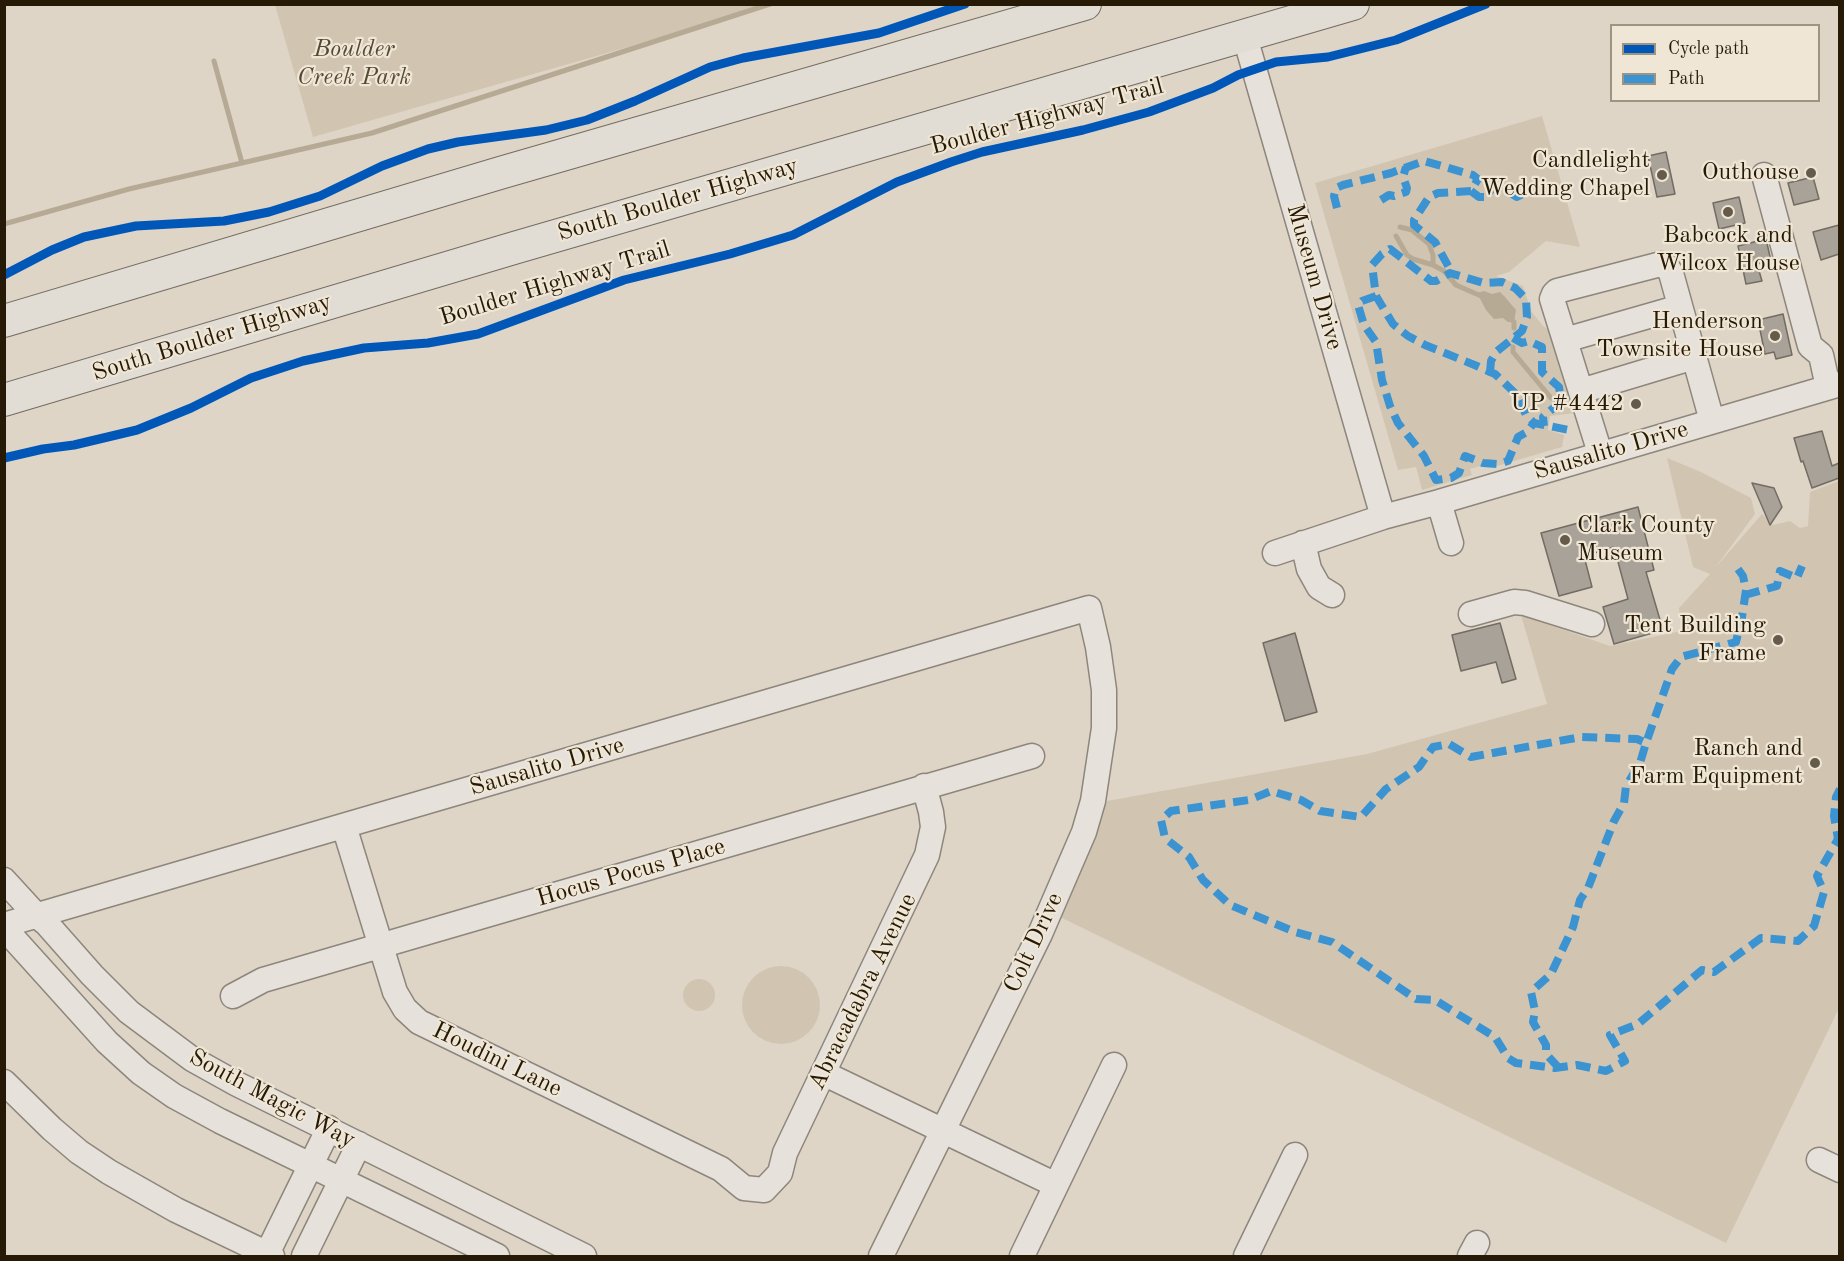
<!DOCTYPE html>
<html>
<head>
<meta charset="utf-8">
<style>
	body { margin:0 }
	#map { position:relative; width:1844px; height:1261px; overflow:hidden; background:#ded5c7; font-family:"Old Standard TT",serif }
	canvas { display:block }
	.frame { position:absolute; inset:0; border:6px solid #261906; pointer-events:none }
	.legend { position:absolute; left:1610px; top:24px; width:210px; height:78px; box-sizing:border-box; background:#efe6d5; border:2px solid #9f9482; margin:0; padding:8px 10px; list-style:none; font-size:18px; color:#261906 }
	.legend li { display:flex; align-items:center; gap:12px; height:30px }
	.legend b { width:30px; border:2px solid #9f9482 }
</style>
</head>
<body>
<div id="map">
<canvas width="1844" height="1261"></canvas>
<div class="frame"></div>
<ul class="legend">
<li><b style="height:8px;background:#0057b8"></b>Cycle path</li>
<li><b style="height:8px;background:#3b93d1"></b>Path</li>
</ul>
</div>
<script>
const ctx = document.querySelector('canvas').getContext('2d');
ctx.lineJoin = 'round';
function fill(path, color) {
  ctx.fillStyle = color;
  ctx.fill(path, 'evenodd');
}
function shape(rows) {
  const path = new Path2D();
  for (const r of rows) {
    if (r.length === 3) {
      path.moveTo(r[0] + r[2], r[1]);
      path.arc(r[0], r[1], r[2], 0, 2 * Math.PI);
      continue;
    }
    path.moveTo(r[0], r[1]);
    for (let i = 2; i < r.length; i += 2) path.lineTo(r[i], r[i + 1]);
  }
  return path;
}
function trace(path, color, width, dash) {
  ctx.strokeStyle = color;
  ctx.lineWidth = width;
  ctx.lineCap = dash ? 'butt' : 'round';
  ctx.setLineDash(dash || []);
  ctx.stroke(path);
}
function drawText(font, color, halo, rows, align = 'center') {
  ctx.font = font + ' "Old Standard TT",serif';
  ctx.lineWidth = 4.5;
  ctx.setLineDash([]);
  ctx.textBaseline = 'middle';
  ctx.strokeStyle = halo;
  ctx.fillStyle = color;
  for (const [text, x, y, turn = 0] of rows) {
    ctx.save();
    ctx.translate(x, y);
    ctx.rotate((+turn || 0) * Math.PI / 180);
    ctx.textAlign = isNaN(turn) ? turn : align;
    if (halo) ctx.strokeText(text, 0, 0);
    ctx.fillText(text, 0, 0);
    ctx.restore();
  }
}
fill(shape([
	[275,5,275,4,775,5,313,137],
	[1542,116,1580,247,1546,241,1509,272,1496,276,1523,286,1531,311,1543,326,1551,331,1575,413,1550,416,1548,430,1564,435,1562,447,1497,466,1491,463,1470,469,1472,475,1422,490,1416,467,1398,470,1315,183],
	[1667,458,1701,472,1751,498,1755,514,1715,568,1762,514,1773,525,1790,521,1800,528,1808,526,1810,492,1839,481,1839,1008,1726,1243,1052,913,1107,801,1367,754,1547,704,1521,615,1610,646,1681,631,1679,608,1710,574,1693,567],
	[781,1005,39],
	[699,995,16]
]), '#d1c5b1');
fill(shape([
	[1484,291,1492,294,1500,292,1505,297,1516,310,1514,322,1508,322,1503,318,1494,319,1486,310,1477,293]
]), '#b6aa95');
trace(shape([
	[214,61,242,163],
	[4,224,129,189,372,133,770,4],
	[1400,227,1412,230,1429,244,1433,255,1433,265],
	[1396,236,1407,255,1413,259,1433,265,1444,271,1456,285,1481,296],
	[1510,318,1514,322,1514,328],
	[1513,347,1513,352,1551,398]
]), '#b6aa95', 5);
const building = shape([
	[1666,152,1675,194,1657,197,1648,156,1666,152],
	[1813,177,1819,199,1794,205,1788,183,1813,177],
	[1739,197,1745,223,1719,229,1713,203,1739,197],
	[1839,225,1839,254,1821,260,1813,232,1839,225],
	[1766,239,1771,261,1757,264,1762,281,1746,284,1738,246,1766,239],
	[1783,314,1792,355,1776,359,1774,352,1765,354,1758,320,1783,314],
	[1822,431,1832,466,1839,463,1839,478,1812,488,1803,461,1801,462,1794,438,1822,431],
	[1752,483,1774,488,1782,507,1770,525,1752,483],
	[1638,507,1654,570,1646,572,1663,630,1614,644,1603,607,1628,599,1614,547,1584,556,1592,587,1559,596,1541,533,1638,507],
	[1500,623,1516,679,1502,683,1496,662,1461,671,1452,635,1500,623],
	[1295,633,1317,712,1285,721,1263,643,1295,633]
]);
fill(building, '#a9a298');
trace(building, '#736c62', 1.5);
const minor = shape([
	[1245,37,1383,517],
	[1764,175,1810,346,1821,355,1828,387],
	[1565,340,1680,307],
	[1581,391,1694,357],
	[1600,453,1552,299,1554,294,1557,291,1661,264,1667,267,1671,273,1712,421],
	[1439,502,1451,543],
	[1303,543,1309,569,1319,587,1332,595],
	[1275,553,1383,517,1439,502,1840,384],
	[1471,614,1514,602,1525,603,1592,624],
	[344,826,395,992,405,1009,419,1022,721,1169,744,1188,764,1190,780,1173,785,1153,927,855,933,827,931,812,924,786],
	[4,880,37,916,47,924,92,975,129,1012,192,1059,237,1084,584,1256],
	[4,925,1089,608,1098,647,1104,690,1104,728,1093,801,1084,832,1040,934,881,1256],
	[4,926,15,940,107,1042,141,1073,174,1096,220,1121,497,1256],
	[233,996,263,980,1032,756],
	[823,1073,1056,1185],
	[4,1082,52,1129,79,1152,109,1172,176,1210,272,1256],
	[1819,1160,1840,1170],
	[266,1256,329,1128],
	[304,1256,359,1144],
	[1022,1256,1114,1065],
	[1246,1256,1295,1155],
	[1470,1256,1477,1243]
]);
const major = shape([
	[4,321,500,173,1085,4],
	[4,400,514,248,1353,4]
]);
trace(minor, '#8d867c', 27);
trace(major, '#736c62', 34);
trace(minor, '#e6e1da', 24);
trace(major, '#e1dcd4', 32);
trace(shape([
	[1471,191,1479,197,1486,197,1493,187,1502,188,1517,197,1523,194],
	[1381,200,1389,195,1394,196,1406,192,1407,188,1403,177,1406,167],
	[1337,208,1334,196,1336,188,1343,185,1391,173,1424,161,1473,175,1478,179,1471,191,1438,193,1429,197,1414,220,1414,225,1435,242,1452,273],
	[1376,296,1362,301,1358,305,1364,325,1376,342,1382,380,1390,406,1398,423,1424,456,1436,480,1451,478,1459,473,1465,456,1483,463,1498,464,1508,461,1518,437,1527,432,1534,423],
	[1513,338,1522,343,1529,341,1542,347,1542,372,1559,387,1560,393,1557,405,1543,417,1544,426],
	[1490,372,1491,361,1496,352,1522,331,1527,317,1526,299,1515,288,1502,282,1484,283,1450,273,1436,281,1431,281,1390,249,1382,254,1372,265,1376,296,1393,324,1408,336,1425,345,1477,366,1490,372,1495,374,1517,395,1526,415,1534,423,1569,430,1571,435],
	[1738,569,1743,576,1746,590,1742,617,1736,642,1681,657,1672,669,1646,743,1637,739,1581,737,1471,757,1449,744,1433,747,1419,767,1386,789,1361,817,1320,811,1301,800,1271,791,1249,800,1171,811,1161,820,1165,838,1189,857,1203,880,1230,905,1295,932,1332,942,1416,999,1435,1000,1495,1037,1508,1058,1516,1063,1555,1068,1577,1065,1606,1071,1625,1061,1610,1035,1638,1024,1702,970,1714,972,1761,938,1798,941,1814,926,1824,892,1817,876,1838,839,1834,816,1836,797,1840,789],
	[1745,595,1777,586,1780,571,1797,578,1802,566],
	[1559,1068,1546,1054,1546,1045,1533,1022,1535,1011,1531,992,1551,974,1573,927,1580,900,1588,888,1614,821,1624,803,1626,786,1640,763,1646,743]
]), '#3b93d1', 8, [15, 8]);
trace(shape([
	[4,275,52,250,84,237,136,226,224,221,269,212,320,196,382,166,428,149,458,142,546,130,587,120,635,101,710,67,743,58,879,33,965,4],
	[4,458,43,449,74,445,137,430,191,408,251,378,303,361,364,348,428,343,478,334,624,280,730,254,793,235,897,182,951,162,982,152,1083,130,1149,112,1213,88,1238,75,1276,62,1328,57,1396,40,1486,4]
]), '#0057b8', 9);
for (const [x, y, r, color] of [
	[1811,173,6,"#665b4a"],
	[1662,175,6,"#665b4a"],
	[1728,212,6,"#665b4a"],
	[1775,336,6,"#665b4a"],
	[1636,404,6,"#665b4a"],
	[1565,540,6,"#665b4a"],
	[1778,640,6,"#665b4a"],
	[1815,763,6,"#665b4a"]
]) {
  const dot = new Path2D();
  dot.arc(x, y, r, 0, 2 * Math.PI);
  ctx.fillStyle = color;
  ctx.fill(dot);
  trace(dot, '#efe6d5', 2);
}
drawText('italic 24px', '#564934', '#efe6d5', [
	["Boulder",354,50],
	["Creek Park",354,78]
]);
drawText('24px', '#261906', '#efe6d5', [
	["Boulder Highway Trail",1047,117,-15],
	["South Boulder Highway",678,200,-16],
	["Museum Drive",1314,277,74],
	["Boulder Highway Trail",555,284,-17],
	["South Boulder Highway",212,338,-17],
	["Sausalito Drive",1611,451,-16],
	["Sausalito Drive",547,767,-16],
	["Hocus Pocus Place",631,873,-16],
	["Colt Drive",1034,943,-65],
	["Abracadabra Avenue",863,992,-64],
	["Houdini Lane",497,1060,26],
	["South Magic Way",272,1099,28]
]);
drawText('24px', '#261906', '#efe6d5', [
	["Candlelight",1650,161],
	["Wedding Chapel",1650,189],
	["Outhouse",1799,173],
	["Babcock and",1728,236,"center"],
	["Wilcox House",1728,264,"center"],
	["Henderson",1763,322],
	["Townsite House",1763,350],
	["UP #4442",1624,404],
	["Clark County",1577,526,"left"],
	["Museum",1577,554,"left"],
	["Tent Building",1766,626],
	["Frame",1766,654],
	["Ranch and",1803,749],
	["Farm Equipment",1803,777]
], 'right');
</script>
</body>
</html>
